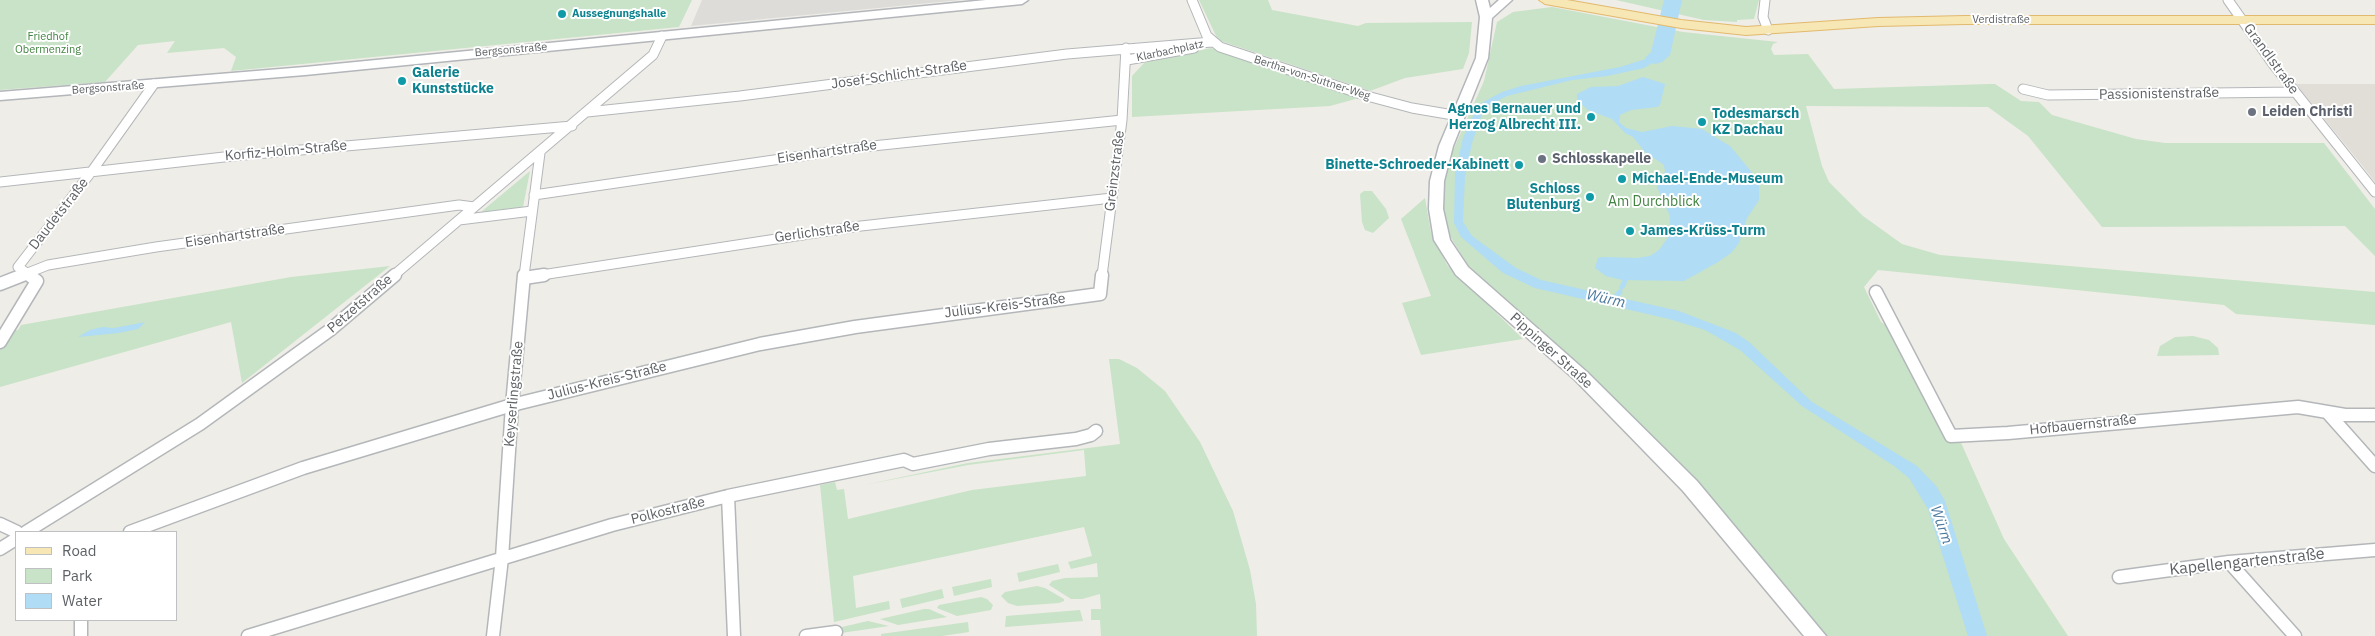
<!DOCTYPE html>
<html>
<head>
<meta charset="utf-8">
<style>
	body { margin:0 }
	#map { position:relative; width:2375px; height:636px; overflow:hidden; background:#efede7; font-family:"IBM Plex Sans",sans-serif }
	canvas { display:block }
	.legend { position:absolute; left:15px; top:531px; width:162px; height:90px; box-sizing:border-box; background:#fff; border:1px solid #bfc0c1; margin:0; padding:6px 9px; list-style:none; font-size:15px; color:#5e6265 }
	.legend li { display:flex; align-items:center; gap:10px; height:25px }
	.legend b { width:25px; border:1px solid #bfc0c1 }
</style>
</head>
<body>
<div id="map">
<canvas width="2375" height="636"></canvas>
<ul class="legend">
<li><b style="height:6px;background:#f6e7b5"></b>Road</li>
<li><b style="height:14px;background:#c8e3c7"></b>Park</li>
<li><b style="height:14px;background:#b0dcf6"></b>Water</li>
</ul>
</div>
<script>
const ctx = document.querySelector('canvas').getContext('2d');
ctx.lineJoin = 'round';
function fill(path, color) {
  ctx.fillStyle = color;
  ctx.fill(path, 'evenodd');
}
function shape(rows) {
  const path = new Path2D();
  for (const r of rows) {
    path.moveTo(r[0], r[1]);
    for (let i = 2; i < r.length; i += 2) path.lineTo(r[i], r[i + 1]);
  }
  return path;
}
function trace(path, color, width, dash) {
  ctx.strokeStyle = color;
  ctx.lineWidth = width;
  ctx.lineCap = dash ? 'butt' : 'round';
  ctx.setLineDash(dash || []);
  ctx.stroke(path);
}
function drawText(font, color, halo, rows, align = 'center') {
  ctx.font = font + ' "IBM Plex Sans",sans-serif';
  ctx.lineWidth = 4;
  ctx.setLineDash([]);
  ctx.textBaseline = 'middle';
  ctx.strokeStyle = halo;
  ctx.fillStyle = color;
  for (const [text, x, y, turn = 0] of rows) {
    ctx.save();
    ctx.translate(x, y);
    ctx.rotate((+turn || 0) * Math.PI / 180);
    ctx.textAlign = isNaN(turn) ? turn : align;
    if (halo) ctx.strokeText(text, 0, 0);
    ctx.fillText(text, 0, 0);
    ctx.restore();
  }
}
fill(shape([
	[702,0,961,0,691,26]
]), '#dedcd9');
fill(shape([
	[2296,84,2375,84,2375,182,2361,164]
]), '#e1ded8');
fill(shape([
	[0,0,692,0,679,27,231,71,236,57,224,48,167,53,175,41,138,45,105,82,0,90],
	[1199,0,1268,0,1272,10,1358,26,1366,23,1472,22,1469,53,1463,69,1405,78,1370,91,1218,40],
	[1616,0,1759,0,1754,19,1737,20,1737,22,1704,20],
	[1552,7,1683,32,1778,42,1773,44,1771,49,1774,55,1808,54,1834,89,1989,84,1995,84,2021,101,2039,102,2052,115,2136,139,2165,143,2324,143,2375,209,2375,256,2345,226,2102,227,2028,136,1988,107,1806,106,1822,166,1829,182,1863,216,1902,244,1940,255,2375,292,2375,325,2236,314,2224,305,1878,270,1864,287,1881,322,1907,339,1958,436,2004,539,2068,636,1825,636,1691,478,1597,381,1472,272,1447,231,1444,220,1443,189,1450,157,1484,81,1497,22,1513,12],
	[1211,48,1318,85,1359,98,1330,106,1132,117,1132,76,1145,62],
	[530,171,523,207,481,212],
	[1364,191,1372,191,1386,209,1389,218,1373,233,1365,230,1362,222,1360,194],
	[1425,198,1431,233,1447,265,1523,339,1421,355,1402,303,1431,296,1401,219],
	[390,266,242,383,231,322,0,387,0,333,18,330,21,325,291,277],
	[2193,336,2209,340,2218,348,2219,355,2157,356,2160,346,2175,337],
	[1109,359,1119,359,1137,368,1165,391,1200,442,1233,511,1250,570,1256,604,1257,636,1101,636,1100,620,1091,620,1091,609,1101,609,1100,594,1082,599,1071,599,1049,585,1052,581,1065,578,1098,577,1097,563,1071,569,1068,562,1092,556,1084,527,853,576,856,608,889,601,890,609,834,622,820,485,835,482,837,490,844,489,848,519,972,490,1086,476,1084,450,968,465,864,485,968,463,1120,444],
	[1058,564,1060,572,1019,582,1017,573],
	[991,579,992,587,954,596,952,587],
	[1037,586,1045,588,1064,599,1064,601,1059,603,1017,606,1008,603,1001,596,1005,592],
	[942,589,944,598,902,608,900,599],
	[981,597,987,599,993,605,991,610,957,616,937,608,939,605],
	[924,609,929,609,947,617,898,625,880,619],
	[1080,610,1083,621,1005,627,1006,616],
	[868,621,889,626,841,633,842,627],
	[968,622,969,632,942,636,881,636,881,634]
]), '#c8e3c7');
fill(shape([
	[1664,29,1673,31,1666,55,1644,68,1607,76,1572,80,1507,96,1491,104,1482,114,1472,143,1465,177,1463,222,1472,236,1516,268,1541,280,1679,311,1736,333,1749,342,1812,402,1917,466,1937,487,1945,501,1987,636,1968,636,1928,509,1909,478,1894,466,1802,406,1740,350,1705,330,1669,319,1535,288,1503,273,1461,237,1454,223,1455,173,1463,138,1478,105,1502,92,1521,86,1620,67,1649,58,1656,52],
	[1643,77,1665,84,1660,105,1657,107,1631,110,1620,115,1619,122,1626,128,1642,132,1672,126,1702,129,1730,146,1759,181,1759,200,1747,218,1739,243,1731,253,1718,262,1684,281,1622,280,1606,276,1595,268,1598,258,1603,257,1637,258,1650,256,1659,250,1669,236,1670,216,1657,187,1665,171,1664,165,1645,152,1633,137,1625,133,1612,119,1588,110,1577,100,1577,94,1591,87,1618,86],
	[145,322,138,329,118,333,78,337,90,330,102,327,114,328]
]), '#b0dcf6');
trace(shape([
	[1622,287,1625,281],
	[1613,299,1620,292]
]), '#b0dcf6', 5);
fill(shape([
	[1664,0,1682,0,1670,55,1662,62,1655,64,1648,62,1645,58,1651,52,1664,0]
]), '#b0dcf6');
const streetFar1 = shape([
	[1192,0,1207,36,1220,47,1367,96,1412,108,1459,116],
	[1765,0,1763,17,1768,30],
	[2228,0,2273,64,2375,192],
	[1127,60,1194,48],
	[2023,89,2048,95,2295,92],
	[587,112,740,96,1067,54,1212,42],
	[0,182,233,156,572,126],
	[534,195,863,147,1122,120],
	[459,220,532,211],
	[20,276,48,265,156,247,459,205,474,207],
	[31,276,18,267,92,171,154,84],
	[393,276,653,55,662,36],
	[524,276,540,153],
	[535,276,861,226,1112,198],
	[1102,276,1122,120,1126,48]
]);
const street = shape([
	[524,278,544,275],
	[0,284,23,275],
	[1876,292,1951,436,2008,433,2298,407,2345,415,2375,415],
	[0,342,37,281,29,275],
	[2327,412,2375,466],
	[728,496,734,636],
	[0,524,17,532],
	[26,532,200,424,330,330,395,275],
	[130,532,303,468,512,405,760,344,855,327,1100,294,1102,275],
	[0,549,16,539],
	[2229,562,2295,636],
	[2119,577,2229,562,2375,550],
	[81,620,81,636],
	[248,636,612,525,728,496,904,460,913,464,989,449,1076,439,1091,435,1096,431],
	[493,636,502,558,512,405,524,275],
	[806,636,836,632]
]);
const secondary = shape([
	[986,0,1028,0,1022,4,305,75,0,100,0,92,305,67,986,0],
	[1476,0,1488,0,1490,8,1499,0,1512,0,1492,18,1488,58,1453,146,1444,181,1443,209,1450,240,1468,267,1587,372,1697,481,1826,636,1804,636,1683,491,1575,380,1456,275,1434,240,1429,209,1430,181,1439,146,1476,58,1480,17,1476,0]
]);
const primary = shape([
	[1539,0,1567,0,1681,20,1746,27,1878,18,1965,16,2375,16,2375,24,1965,24,1878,26,1746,35,1681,28,1545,4,1539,0]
]);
trace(streetFar1, '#b4b7ba', 11);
trace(street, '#b4b7ba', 15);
trace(secondary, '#b3b6ba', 3);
trace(primary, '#e2b96d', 2);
trace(streetFar1, '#fff', 9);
trace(street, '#fff', 12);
fill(secondary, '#fff');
fill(primary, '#f6e7b5');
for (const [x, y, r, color] of [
	[562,14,5,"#0f9aa8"],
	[402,81,5,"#0f9aa8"],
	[2252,112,5,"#6b7280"],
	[1591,117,5,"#0f9aa8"],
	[1702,122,5,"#0f9aa8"],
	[1542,159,5,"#6b7280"],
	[1519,165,5,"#0f9aa8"],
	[1622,179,5,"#0f9aa8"],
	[1590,197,5,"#0f9aa8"],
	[1630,231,5,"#0f9aa8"]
]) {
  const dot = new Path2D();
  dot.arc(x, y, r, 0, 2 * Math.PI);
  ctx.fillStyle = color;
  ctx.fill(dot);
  trace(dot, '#fff', 2);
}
drawText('bold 11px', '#0d838f', '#fff', [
	["Aussegnungshalle",572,14]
], 'left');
drawText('11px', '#5e6265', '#fff', [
	["Verdistraße",2001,20],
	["Bergsonstraße",511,50,-5],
	["Klarbachplatz",1170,51,-12],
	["Bertha-von-Suttner-Weg",1312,78,18],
	["Bergsonstraße",108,88,-4]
]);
drawText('11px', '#418340', '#fff', [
	["Friedhof",48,37],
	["Obermenzing",48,50]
]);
drawText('14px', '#5e6265', '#fff', [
	["Grandlstraße",2271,59,54],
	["Josef-Schlicht-Straße",899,75,-8],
	["Passionistenstraße",2159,94,-1],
	["Korfiz-Holm-Straße",286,151,-5],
	["Eisenhartstraße",827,152,-8],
	["Greinzstraße",1115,171,-83],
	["Daudetstraße",59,214,-52],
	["Gerlichstraße",817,232,-8],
	["Eisenhartstraße",235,236,-8],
	["Petzetstraße",360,304,-41],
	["Julius-Kreis-Straße",1005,306,-7],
	["Pippinger Straße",1551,351,42],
	["Julius-Kreis-Straße",607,381,-14],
	["Keyserlingstraße",514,394,-85],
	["Hofbauernstraße",2083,425,-6],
	["Polkostraße",668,511,-14]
]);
drawText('bold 14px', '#0d838f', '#fff', [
	["Galerie",412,73],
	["Kunststücke",412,89],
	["Agnes Bernauer und",1581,109,"right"],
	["Herzog Albrecht III.",1581,125,"right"],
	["Todesmarsch",1712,114],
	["KZ Dachau",1712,130],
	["Binette-Schroeder-Kabinett",1509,165,"right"],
	["Michael-Ende-Museum",1632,179],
	["Schloss",1580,189,"right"],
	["Blutenburg",1580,205,"right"],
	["James-Krüss-Turm",1640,231]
], 'left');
drawText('bold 14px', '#5b616d', '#fff', [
	["Leiden Christi",2262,112],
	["Schlosskapelle",1552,159]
], 'left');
drawText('14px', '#418340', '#fff', [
	["Am Durchblick",1654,202]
]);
drawText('italic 15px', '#4b799e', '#fff', [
	["Würm",1606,299,13],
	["Würm",1941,525,71]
]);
drawText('16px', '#5e6265', '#fff', [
	["Kapellengartenstraße",2247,562,-6]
]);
</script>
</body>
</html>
